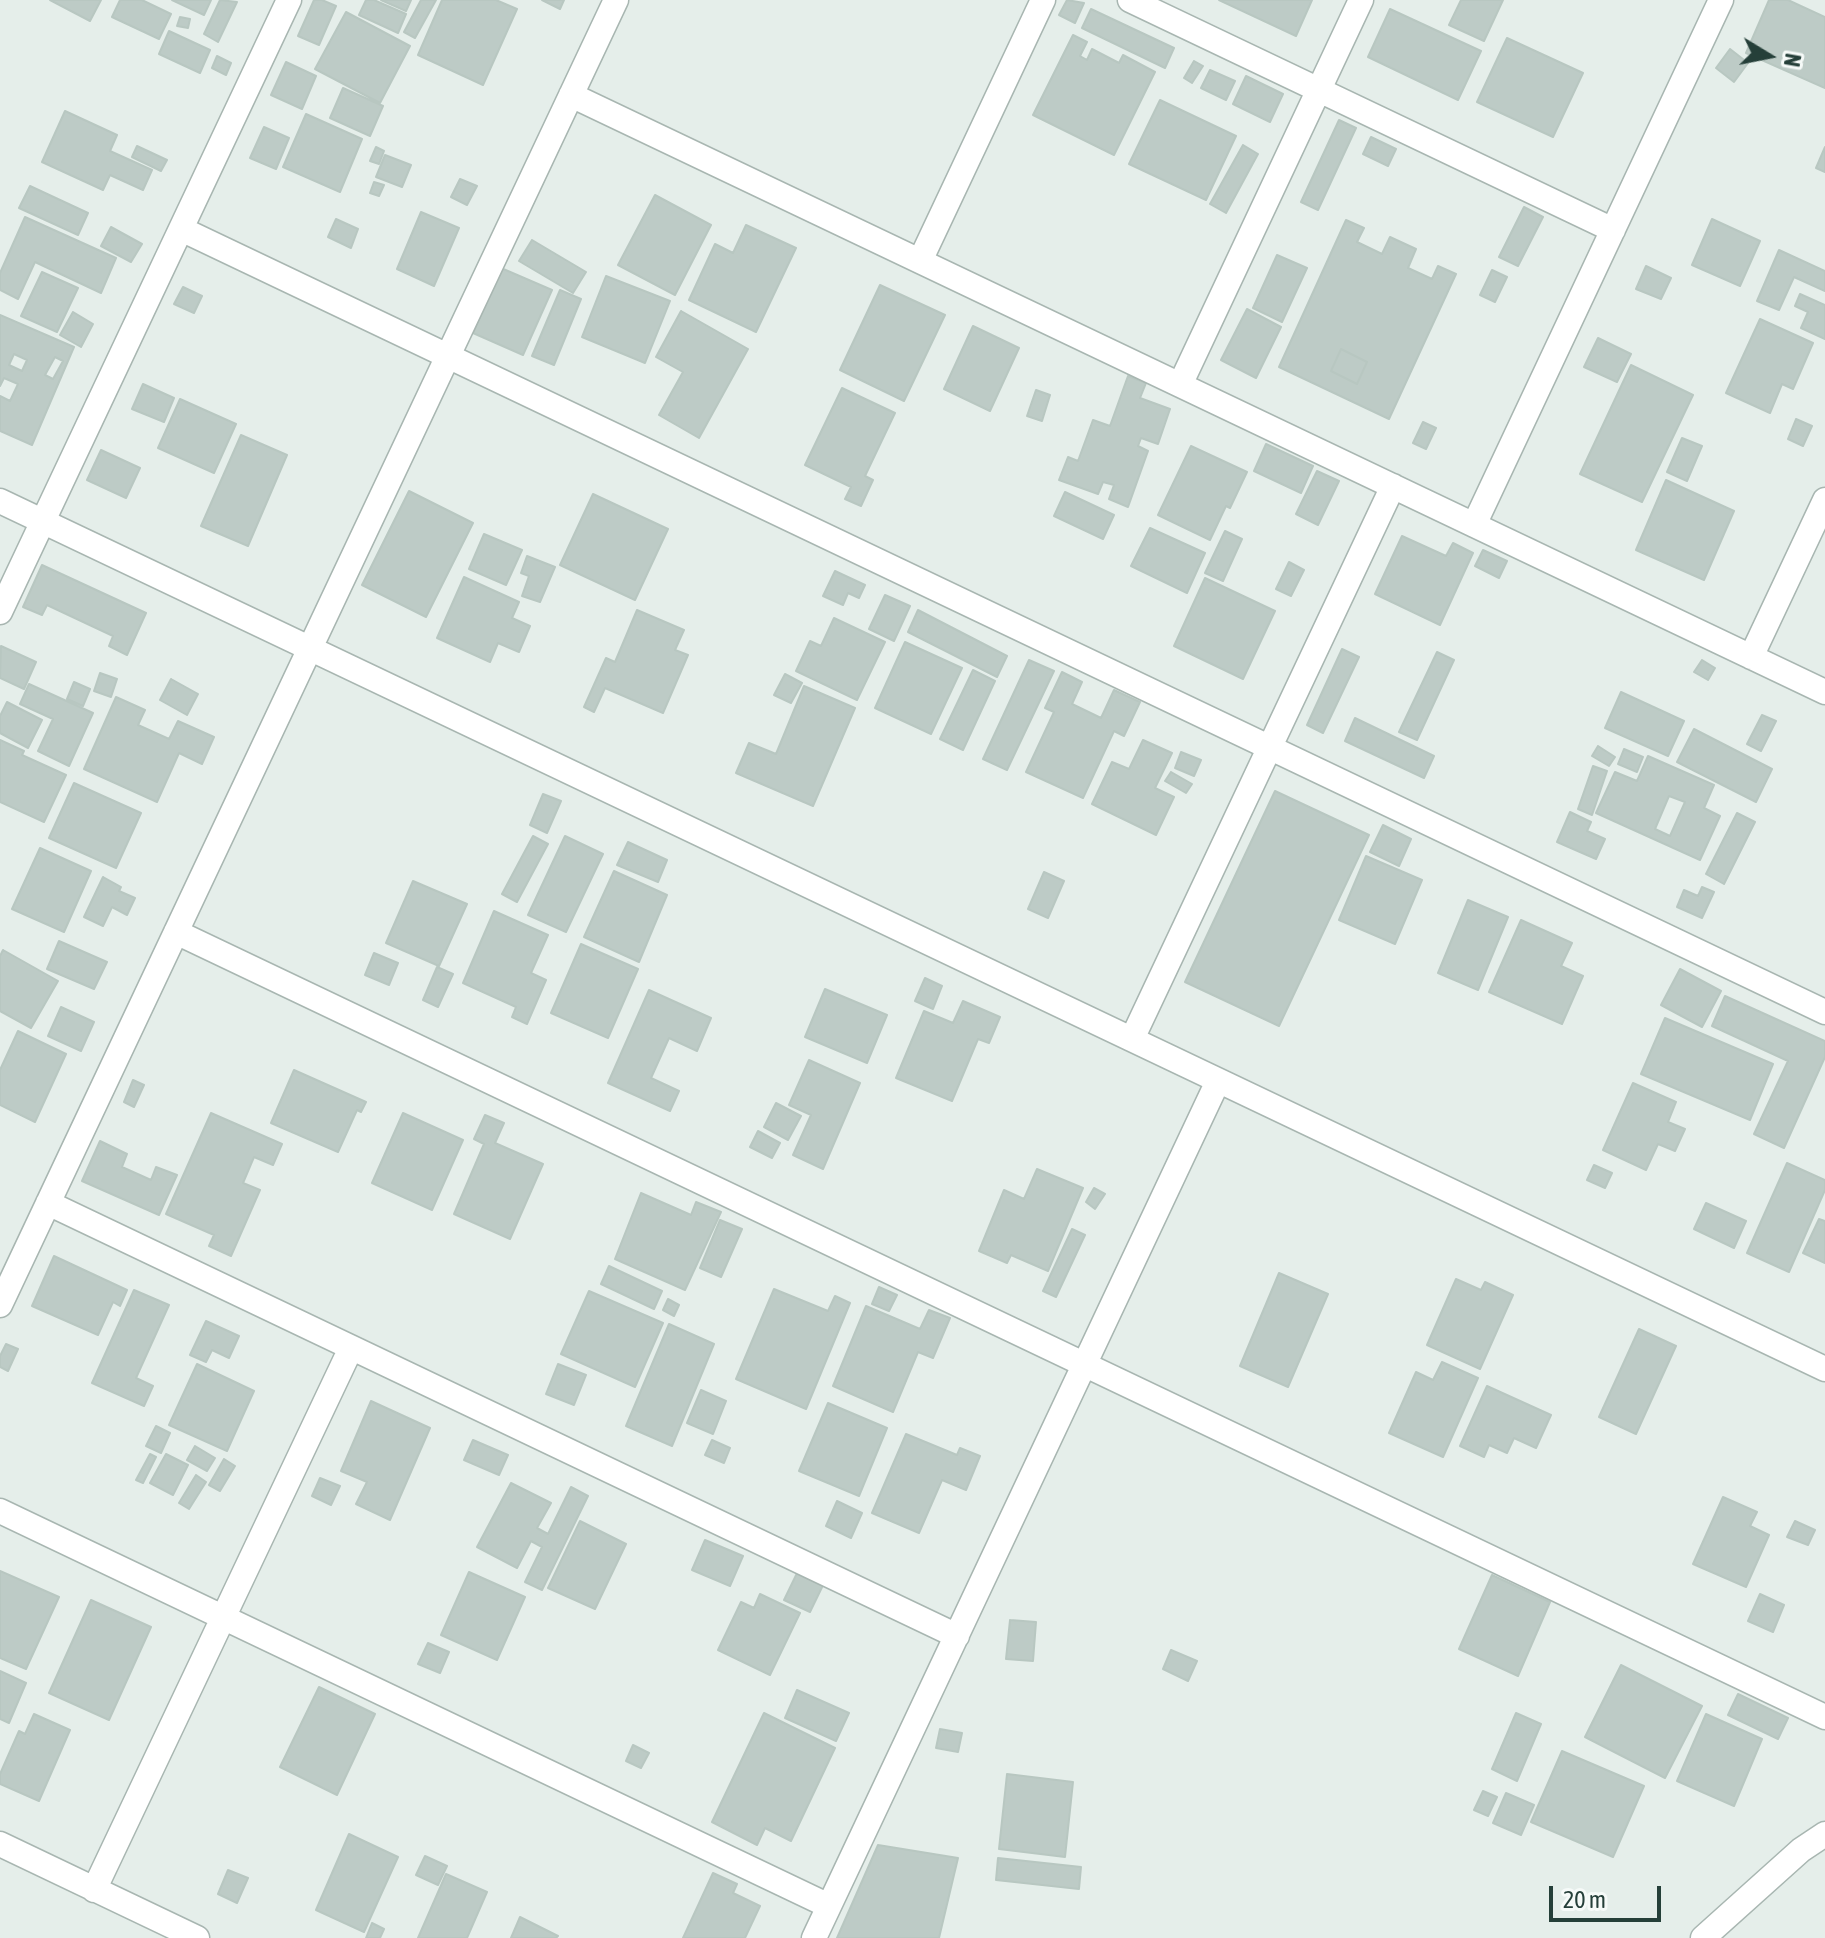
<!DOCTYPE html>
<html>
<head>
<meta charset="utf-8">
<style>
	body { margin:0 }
	#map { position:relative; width:1825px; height:1938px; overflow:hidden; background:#e5eeea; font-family:"Asap Condensed",sans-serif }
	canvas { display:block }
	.north { position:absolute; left:1729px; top:16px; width:80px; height:80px; -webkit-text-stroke:6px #f6faf8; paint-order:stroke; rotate:100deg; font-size:22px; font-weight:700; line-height:32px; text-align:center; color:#253f39 }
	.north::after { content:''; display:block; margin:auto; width:28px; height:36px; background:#253f39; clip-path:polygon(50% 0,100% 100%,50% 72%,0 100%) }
	.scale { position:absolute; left:1549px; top:1886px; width:112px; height:36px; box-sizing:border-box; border:4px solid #253f39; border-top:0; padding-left:10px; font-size:24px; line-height:28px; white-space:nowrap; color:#253f39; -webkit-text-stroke:6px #f6faf8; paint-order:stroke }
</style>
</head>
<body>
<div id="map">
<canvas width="1825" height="1938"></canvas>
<div class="north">N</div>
<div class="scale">20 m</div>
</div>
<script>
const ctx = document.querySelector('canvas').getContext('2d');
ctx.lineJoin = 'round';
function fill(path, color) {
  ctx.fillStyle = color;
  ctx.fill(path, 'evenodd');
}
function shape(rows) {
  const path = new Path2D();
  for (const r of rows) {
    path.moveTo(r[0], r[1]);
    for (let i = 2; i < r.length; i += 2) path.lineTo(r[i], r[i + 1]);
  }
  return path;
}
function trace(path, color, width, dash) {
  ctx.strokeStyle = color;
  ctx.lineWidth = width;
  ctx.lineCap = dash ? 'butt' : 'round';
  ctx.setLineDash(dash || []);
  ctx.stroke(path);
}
const building = shape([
	[50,0,101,0,90,21,50,0],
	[120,0,142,0,171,14,159,39,112,17,120,0],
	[172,0,211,0,204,15,172,0],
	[220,0,237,2,218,42,204,34,220,0],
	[314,0,322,0,336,6,319,45,298,36,314,0],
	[366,0,374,0,406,14,398,33,359,15,366,0],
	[381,0,411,0,406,11,381,0],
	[421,0,436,0,415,38,404,32,421,0],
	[442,0,496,0,517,9,483,85,418,55,442,0],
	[542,0,564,0,560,9,542,0],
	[1067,0,1084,3,1075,23,1059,15,1067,0],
	[1219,0,1312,0,1296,36,1219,0],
	[1461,0,1503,0,1484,41,1449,25,1461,0],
	[1769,0,1788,0,1825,17,1825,88,1746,53,1769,0],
	[1091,9,1174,48,1165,68,1082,28,1091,9],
	[1390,9,1481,51,1458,100,1368,57,1390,9],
	[346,12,410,46,380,103,315,69,346,12],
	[180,17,190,19,188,28,177,26,180,17],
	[169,31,210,50,200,73,159,54,169,31],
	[1073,35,1087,42,1080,56,1087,60,1092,49,1119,63,1123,55,1155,72,1114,155,1033,115,1073,35],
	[1507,38,1583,73,1553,137,1477,102,1507,38],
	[1730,49,1748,63,1734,82,1716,68,1730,49],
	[217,56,231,63,226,75,212,68,217,56],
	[1194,61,1203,66,1192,83,1184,78,1194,61],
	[286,62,316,76,302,109,271,95,286,62],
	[1210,70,1235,81,1226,100,1201,88,1210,70],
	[1246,76,1283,94,1270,122,1233,104,1246,76],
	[343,88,383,106,370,136,330,118,343,88],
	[1160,100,1236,136,1206,200,1129,164,1160,100],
	[65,111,117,135,110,151,152,170,143,190,110,175,103,190,42,162,65,111],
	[306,114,362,139,340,192,283,167,306,114],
	[1339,120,1356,128,1318,210,1301,202,1339,120],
	[264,127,289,138,276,169,250,158,264,127],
	[1371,137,1396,149,1388,166,1363,154,1371,137],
	[1243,145,1258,154,1226,213,1210,204,1243,145],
	[137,146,167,160,161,171,132,157,137,146],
	[376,147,384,151,379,164,370,161,376,147],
	[1825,147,1825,172,1816,168,1825,147],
	[385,155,411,165,402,187,376,177,385,155],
	[460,179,477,186,467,205,451,197,460,179],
	[374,182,384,185,379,196,370,193,374,182],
	[30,186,88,213,78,235,19,208,30,186],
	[655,195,711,225,675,295,618,265,655,195],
	[1524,207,1543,217,1518,266,1499,257,1524,207],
	[421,212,459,228,434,286,397,269,421,212],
	[25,217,116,258,101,293,35,262,18,299,0,290,0,273,25,217],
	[336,219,358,229,351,248,328,237,336,219],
	[1712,219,1760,241,1740,286,1692,265,1712,219],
	[1346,220,1364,228,1357,242,1382,254,1390,237,1416,249,1408,268,1432,279,1438,266,1456,274,1389,419,1279,367,1346,220],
	[1341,349,1367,362,1357,384,1331,371,1341,349],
	[746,225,796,248,756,332,689,300,715,244,733,253,746,225],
	[111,227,142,244,131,262,101,246,111,227],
	[532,240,586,272,573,293,519,261,532,240],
	[1779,250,1825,271,1825,291,1794,277,1779,310,1757,301,1779,250],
	[1277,255,1307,268,1282,322,1253,308,1277,255],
	[1646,266,1671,278,1661,299,1636,289,1646,266],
	[501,268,552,290,523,355,473,333,501,268],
	[1492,270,1507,277,1495,302,1480,295,1492,270],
	[42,272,78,288,57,332,21,316,42,272],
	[606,276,670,301,645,363,582,337,606,276],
	[880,285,945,315,904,401,840,370,880,285],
	[183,287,202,296,194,313,174,304,183,287],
	[560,290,581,299,554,365,532,356,560,290],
	[1800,294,1825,305,1825,339,1801,328,1808,312,1795,306,1800,294],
	[1247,309,1281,327,1256,378,1221,360,1247,309],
	[681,311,748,349,699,438,659,415,683,372,656,357,681,311],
	[73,312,93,324,81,347,60,335,73,312],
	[0,315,74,347,32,445,0,431,0,396,10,401,18,384,4,378,0,386,0,315],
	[14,354,27,360,22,371,9,365,14,354],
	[55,357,63,361,53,379,45,375,55,357],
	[1760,319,1813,343,1793,389,1782,384,1770,413,1726,393,1760,319],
	[973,326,1019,348,990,411,944,389,973,326],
	[1598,338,1631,354,1617,382,1584,367,1598,338],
	[1341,349,1367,362,1357,384,1331,371,1341,349],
	[1631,365,1693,395,1642,502,1580,474,1631,365],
	[1128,376,1146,383,1140,398,1170,409,1158,444,1141,438,1138,446,1148,451,1128,507,1109,499,1114,485,1103,482,1098,494,1059,480,1068,457,1078,461,1093,420,1110,426,1128,376],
	[143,384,174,398,164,422,132,409,143,384],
	[842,388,895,413,865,476,873,480,861,506,845,499,851,487,805,465,842,388],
	[1036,390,1050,395,1042,421,1027,416,1036,390],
	[180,399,236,424,214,473,158,448,180,399],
	[1796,419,1812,426,1803,446,1788,439,1796,419],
	[1423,422,1436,428,1426,449,1413,443,1423,422],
	[241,435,287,455,248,546,201,526,241,435],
	[1682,438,1702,446,1687,481,1667,472,1682,438],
	[1266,444,1313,466,1301,493,1254,471,1266,444],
	[1191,446,1247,472,1230,508,1226,506,1210,540,1158,515,1191,446],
	[101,450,140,468,126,498,87,480,101,450],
	[1317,471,1339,481,1318,525,1296,514,1317,471],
	[1666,480,1734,511,1704,580,1636,550,1666,480],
	[409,491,473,523,426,617,362,585,409,491],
	[1065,492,1114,515,1103,539,1054,516,1065,492],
	[593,494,668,529,635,600,560,565,593,494],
	[1150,528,1205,553,1187,593,1131,566,1150,528],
	[1225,531,1242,539,1223,581,1205,573,1225,531],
	[484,534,522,550,506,585,469,569,484,534],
	[1402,536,1446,556,1453,543,1473,553,1440,625,1375,594,1402,536],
	[1483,550,1507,561,1499,578,1475,566,1483,550],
	[527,556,555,567,540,602,522,596,529,576,521,573,527,556],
	[1289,562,1304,570,1291,596,1276,589,1289,562],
	[42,565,146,613,127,655,109,646,113,636,47,605,42,615,23,607,42,565],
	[835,571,865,585,859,598,848,593,843,605,823,596,835,571],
	[464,577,519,602,512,618,530,626,519,652,498,643,490,662,437,638,464,577],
	[1205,578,1275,611,1243,679,1174,646,1205,578],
	[885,595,910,606,894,641,869,629,885,595],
	[637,610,684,630,675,650,688,655,663,713,605,688,594,712,584,707,606,658,615,662,637,610],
	[918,610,1007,656,997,677,908,632,918,610],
	[834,618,885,642,857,700,796,671,810,641,821,646,834,618],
	[905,642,962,668,931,734,875,708,905,642],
	[1,646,36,662,24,689,0,678,1,646],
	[1342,649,1359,657,1323,733,1307,725,1342,649],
	[1437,652,1454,660,1417,740,1399,732,1437,652],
	[1029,660,1054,671,1007,770,983,759,1029,660],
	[1702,660,1715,668,1708,680,1694,672,1702,660],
	[973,670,995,681,963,750,940,739,973,670],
	[1062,672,1082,682,1072,704,1101,718,1114,690,1140,702,1124,736,1114,731,1083,798,1026,772,1054,712,1045,708,1062,672],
	[100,673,117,679,111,697,94,691,100,673],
	[785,674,802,683,791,703,774,695,785,674],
	[171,679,198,694,187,715,160,700,171,679],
	[74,682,90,689,83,706,67,699,74,682],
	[29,684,93,713,69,766,38,751,53,719,20,704,29,684],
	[804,686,855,708,813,806,736,773,749,743,776,754,804,686],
	[1621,692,1684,721,1668,756,1605,728,1621,692],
	[116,697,145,710,138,725,169,739,178,721,214,737,202,764,179,753,157,802,84,769,116,697],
	[7,702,42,720,28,748,0,733,0,716,7,702],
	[1762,715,1776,721,1761,751,1747,744,1762,715],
	[1355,718,1434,756,1424,778,1345,741,1355,718],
	[1694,729,1772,769,1756,802,1677,762,1694,729],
	[0,740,24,751,22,755,66,775,44,822,0,802,0,740],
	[1143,740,1172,753,1155,788,1174,797,1156,835,1092,804,1112,762,1129,769,1143,740],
	[1598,746,1615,757,1609,766,1592,756,1598,746],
	[1624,749,1643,757,1637,772,1618,764,1624,749],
	[1181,752,1201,760,1194,776,1175,768,1181,752],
	[1648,756,1714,785,1704,808,1720,816,1700,860,1596,813,1615,772,1637,781,1648,756],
	[1669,796,1685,802,1670,836,1655,829,1669,796],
	[1593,766,1607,771,1592,815,1578,809,1593,766],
	[1171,772,1192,784,1186,793,1165,781,1171,772],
	[74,783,141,813,116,868,49,838,74,783],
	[1275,791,1369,835,1279,1026,1185,982,1275,791],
	[543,794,561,801,547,833,530,825,543,794],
	[1570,812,1591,822,1587,831,1605,839,1596,859,1557,842,1570,812],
	[1737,813,1755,822,1724,884,1706,874,1737,813],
	[1383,825,1411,839,1399,866,1370,852,1383,825],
	[533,836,548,844,517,902,502,894,533,836],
	[565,836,603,854,566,932,528,915,565,836],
	[628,842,667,860,658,882,617,865,628,842],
	[40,848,91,871,64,932,12,909,40,848],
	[1366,856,1422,880,1395,944,1339,920,1366,856],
	[614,871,667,895,639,962,584,937,614,871],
	[1044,872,1064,881,1048,918,1028,909,1044,872],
	[103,877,121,887,119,891,135,898,127,915,112,907,103,926,84,917,103,877],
	[413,881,467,904,439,966,386,943,413,881],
	[1702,887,1714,892,1702,918,1677,907,1684,890,1698,896,1702,887],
	[1468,900,1508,917,1478,990,1438,973,1468,900],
	[494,911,548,935,531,973,546,980,527,1024,512,1017,516,1007,463,983,494,911],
	[1521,920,1572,943,1561,966,1583,976,1562,1024,1489,992,1521,920],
	[59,941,107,962,94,989,47,969,59,941],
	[581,944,638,969,608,1038,551,1013,581,944],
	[3,950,58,981,31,1028,0,1011,0,956,3,950],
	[374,953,398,963,389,985,365,975,374,953],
	[437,967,453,974,438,1007,423,1000,437,967],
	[1680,969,1721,991,1702,1027,1661,1005,1680,969],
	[925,978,942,986,933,1009,915,1001,925,978],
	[825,989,887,1015,867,1063,805,1037,825,989],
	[649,990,711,1018,697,1051,669,1038,651,1078,679,1091,670,1111,608,1083,649,990],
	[1725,996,1825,1041,1825,1057,1784,1148,1754,1134,1788,1061,1712,1026,1725,996],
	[963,1001,1000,1017,989,1043,978,1039,952,1101,896,1078,924,1011,953,1023,963,1001],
	[61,1007,94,1022,81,1051,48,1036,61,1007],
	[1665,1018,1773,1064,1750,1120,1641,1074,1665,1018],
	[18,1031,66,1054,35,1122,0,1105,0,1070,18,1031],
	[809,1060,860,1083,823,1169,793,1155,811,1115,789,1105,809,1060],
	[294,1070,366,1102,361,1112,357,1110,338,1152,271,1123,294,1070],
	[133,1080,144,1085,134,1107,124,1102,133,1080],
	[1633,1083,1676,1102,1668,1122,1685,1129,1675,1151,1658,1144,1646,1170,1603,1150,1633,1083],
	[776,1103,801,1116,788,1140,764,1127,776,1103],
	[211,1113,282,1144,273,1165,254,1157,243,1183,260,1190,231,1256,209,1246,214,1235,166,1214,211,1113],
	[403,1113,463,1140,432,1210,372,1183,403,1113],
	[485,1115,504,1123,495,1143,543,1164,510,1239,454,1214,484,1144,474,1139,485,1115],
	[758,1131,780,1143,772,1158,750,1147,758,1131],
	[100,1141,127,1154,122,1167,151,1180,156,1167,177,1175,159,1215,82,1181,100,1141],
	[1787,1163,1825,1180,1825,1190,1789,1272,1747,1253,1787,1163],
	[1594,1165,1612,1173,1605,1188,1587,1180,1594,1165],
	[1037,1169,1083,1188,1048,1271,1011,1255,1007,1263,979,1251,1004,1190,1024,1199,1037,1169],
	[1094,1188,1105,1194,1095,1209,1086,1202,1094,1188],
	[641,1193,691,1215,696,1202,721,1212,685,1290,615,1259,641,1193],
	[1706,1203,1746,1221,1734,1248,1694,1229,1706,1203],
	[1819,1219,1825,1221,1825,1263,1803,1253,1819,1219],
	[720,1220,742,1229,721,1277,700,1268,720,1220],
	[1072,1229,1085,1235,1056,1297,1043,1291,1072,1229],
	[54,1256,127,1290,120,1306,113,1302,98,1335,32,1306,54,1256],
	[609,1266,662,1291,654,1309,601,1284,609,1266],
	[1279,1273,1328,1294,1288,1387,1240,1366,1279,1273],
	[1456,1279,1481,1290,1485,1282,1513,1295,1480,1369,1427,1345,1456,1279],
	[879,1287,897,1295,889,1311,872,1304,879,1287],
	[774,1289,828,1311,835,1296,850,1303,806,1409,736,1379,774,1289],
	[134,1290,169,1305,136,1378,153,1386,144,1406,92,1383,134,1290],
	[589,1291,663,1323,635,1387,561,1354,589,1291],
	[668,1299,679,1305,674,1316,663,1310,668,1299],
	[866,1306,920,1329,929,1310,950,1318,933,1358,918,1352,893,1412,833,1386,866,1306],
	[206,1321,239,1336,229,1358,212,1350,206,1362,190,1355,206,1321],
	[669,1324,714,1344,672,1446,626,1426,669,1324],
	[1639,1329,1676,1346,1636,1434,1599,1417,1639,1329],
	[6,1344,18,1349,8,1371,0,1367,0,1356,6,1344],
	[1442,1362,1478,1378,1443,1457,1389,1433,1416,1372,1433,1380,1442,1362],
	[197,1364,254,1391,227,1451,169,1425,197,1364],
	[558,1364,586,1375,574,1405,546,1394,558,1364],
	[1487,1386,1551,1415,1536,1448,1514,1438,1507,1453,1489,1445,1484,1457,1460,1446,1487,1386],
	[701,1390,726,1401,713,1434,687,1423,701,1390],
	[371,1401,430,1428,390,1520,356,1504,367,1482,341,1471,371,1401],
	[828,1403,887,1428,859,1496,799,1471,828,1403],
	[156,1426,170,1433,161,1453,146,1446,156,1426],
	[906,1434,957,1455,960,1448,980,1456,966,1490,942,1480,919,1533,872,1513,906,1434],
	[473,1440,508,1455,499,1475,464,1460,473,1440],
	[712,1440,730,1448,724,1463,705,1455,712,1440],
	[195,1446,215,1458,207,1471,187,1460,195,1446],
	[150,1454,156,1457,143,1483,136,1480,150,1454],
	[166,1454,188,1465,173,1495,150,1483,166,1454],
	[224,1459,235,1466,220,1491,209,1485,224,1459],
	[196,1475,206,1482,189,1509,179,1503,196,1475],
	[320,1478,340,1486,331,1505,312,1496,320,1478],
	[511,1483,551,1503,537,1528,548,1534,571,1487,588,1496,542,1590,525,1582,542,1547,531,1541,517,1568,477,1547,511,1483],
	[1723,1497,1757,1512,1750,1526,1769,1535,1746,1587,1693,1564,1723,1497],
	[837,1501,862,1513,851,1538,826,1526,837,1501],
	[580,1521,626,1544,595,1609,548,1588,580,1521],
	[1795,1521,1815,1530,1808,1545,1787,1537,1795,1521],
	[705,1540,743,1556,730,1586,692,1570,705,1540],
	[800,1567,826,1579,810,1612,784,1600,800,1567],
	[0,1571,59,1597,26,1669,0,1658,0,1571],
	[469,1572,525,1597,497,1660,441,1635,469,1572],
	[1492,1575,1550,1602,1518,1676,1459,1649,1492,1575],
	[760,1594,800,1613,770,1675,718,1650,741,1602,754,1608,760,1594],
	[1760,1594,1784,1605,1773,1632,1748,1621,1760,1594],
	[91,1600,151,1627,109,1720,49,1693,91,1600],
	[1010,1620,1036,1622,1033,1661,1006,1659,1010,1620],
	[428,1643,449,1652,440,1673,418,1664,428,1643],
	[1171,1650,1197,1661,1188,1681,1163,1669,1171,1650],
	[1621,1665,1702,1706,1665,1778,1585,1737,1621,1665],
	[0,1671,26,1683,9,1723,0,1719,0,1671],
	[319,1687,375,1714,337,1795,280,1767,319,1687],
	[797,1690,849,1713,836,1741,785,1718,797,1690],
	[1738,1694,1788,1718,1778,1739,1728,1715,1738,1694],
	[764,1713,835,1748,791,1841,765,1828,757,1845,712,1822,764,1713],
	[1516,1713,1541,1724,1517,1781,1492,1769,1516,1713],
	[34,1714,70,1730,39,1801,0,1784,0,1774,19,1731,25,1734,34,1714],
	[1706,1714,1762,1739,1734,1806,1677,1781,1706,1714],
	[940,1729,962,1733,958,1752,936,1748,940,1729],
	[633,1745,649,1753,641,1768,626,1761,633,1745],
	[1562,1751,1644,1786,1613,1857,1531,1822,1562,1751],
	[1007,1774,1073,1782,1065,1857,999,1849,1007,1774],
	[1483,1791,1497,1797,1488,1816,1474,1810,1483,1791],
	[1506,1793,1534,1805,1521,1835,1493,1823,1506,1793],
	[349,1834,398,1857,364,1932,316,1910,349,1834],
	[878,1845,958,1858,939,1938,837,1938,878,1845],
	[425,1856,447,1866,438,1885,416,1875,425,1856],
	[998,1858,1081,1867,1079,1889,996,1880,998,1858],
	[228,1870,248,1878,237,1903,218,1894,228,1870],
	[713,1873,737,1884,733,1893,760,1906,745,1938,683,1938,713,1873],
	[446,1874,487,1892,467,1938,418,1938,446,1874],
	[520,1917,558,1936,556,1938,511,1938,520,1917],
	[372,1923,384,1929,380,1938,366,1938,372,1923]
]);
fill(building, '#bdcbc6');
trace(building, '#b8c7c1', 2);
const minor = shape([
	[1130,0,1613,230],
	[571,95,1825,692],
	[181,229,1825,1012],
	[920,261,1043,0],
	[1180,385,1361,0],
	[0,501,1825,1369],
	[1474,525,1721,0],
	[0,612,289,0],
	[1751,657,1825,500],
	[176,932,1825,1717],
	[1132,1039,1393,486],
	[48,1203,957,1636],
	[0,1305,616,0],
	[0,1511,829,1906],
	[0,1844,197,1938],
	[94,1890,351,1348],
	[814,1938,1218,1081],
	[1703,1938,1801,1850,1825,1834]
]);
trace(minor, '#a8b6b1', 27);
trace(minor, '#fff', 24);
</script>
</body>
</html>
